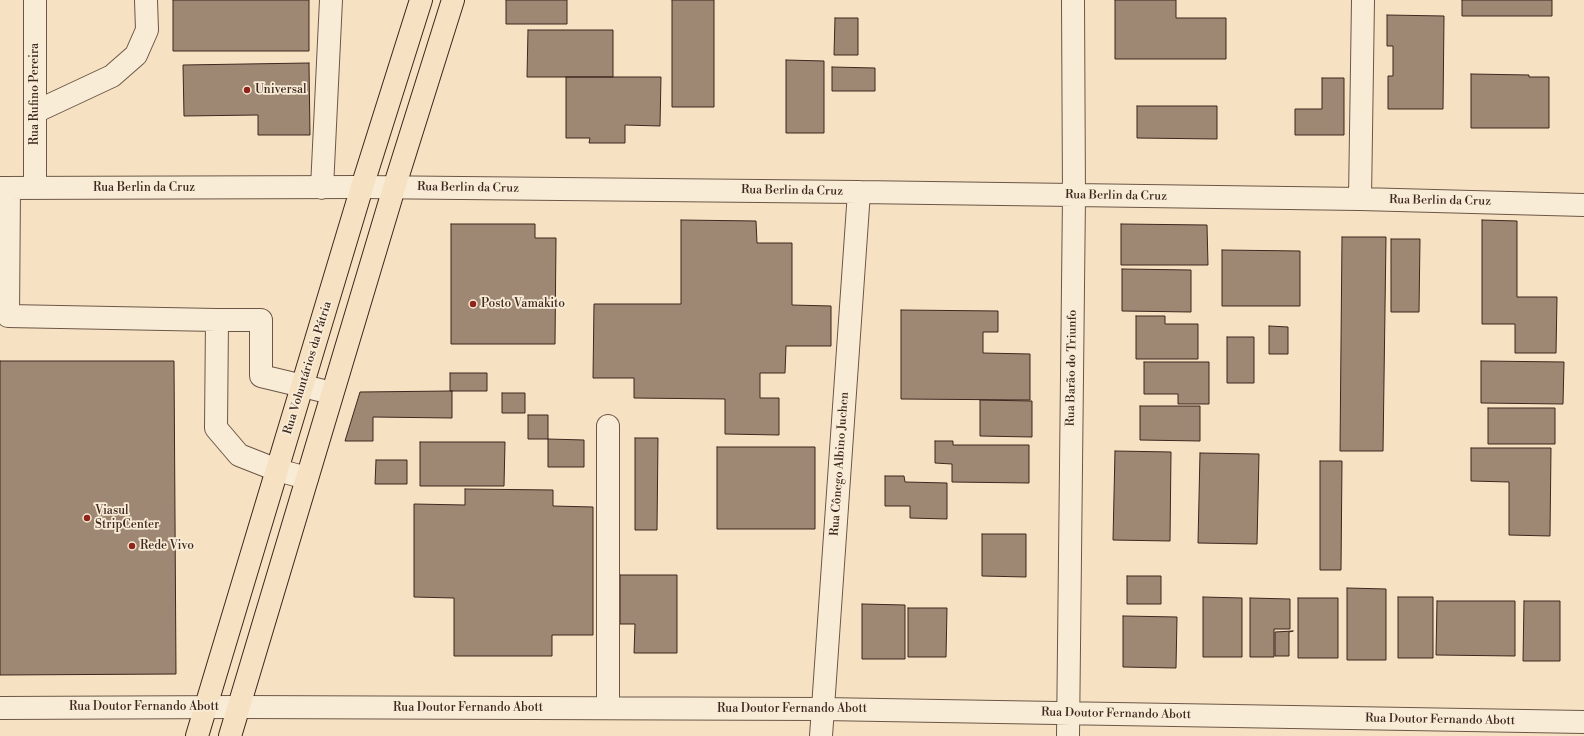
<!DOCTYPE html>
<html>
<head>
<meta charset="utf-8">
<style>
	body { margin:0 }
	canvas { display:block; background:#f6e2c2 }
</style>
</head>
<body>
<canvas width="1584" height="736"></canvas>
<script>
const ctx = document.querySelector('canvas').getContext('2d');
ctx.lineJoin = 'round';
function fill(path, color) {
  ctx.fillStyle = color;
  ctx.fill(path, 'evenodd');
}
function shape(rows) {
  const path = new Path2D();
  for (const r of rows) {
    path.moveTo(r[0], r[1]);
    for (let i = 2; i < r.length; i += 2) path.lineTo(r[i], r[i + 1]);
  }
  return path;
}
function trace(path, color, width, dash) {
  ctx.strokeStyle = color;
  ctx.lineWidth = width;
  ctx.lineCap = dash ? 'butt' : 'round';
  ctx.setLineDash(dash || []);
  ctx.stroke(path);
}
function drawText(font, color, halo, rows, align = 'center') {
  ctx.font = font + ' "Libre Bodoni",serif';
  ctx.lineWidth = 3.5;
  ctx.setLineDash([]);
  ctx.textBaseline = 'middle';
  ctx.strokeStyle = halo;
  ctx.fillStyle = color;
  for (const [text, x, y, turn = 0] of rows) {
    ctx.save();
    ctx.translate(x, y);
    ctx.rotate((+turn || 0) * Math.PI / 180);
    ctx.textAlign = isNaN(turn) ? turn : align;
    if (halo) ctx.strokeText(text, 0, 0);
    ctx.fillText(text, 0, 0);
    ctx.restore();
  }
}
const building = shape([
	[173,0,309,0,309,51,173,51,173,0],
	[506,0,567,0,567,24,506,24,506,0],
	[672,0,714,0,714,107,672,107,672,0],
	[1115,0,1176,0,1176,18,1226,18,1226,59,1115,59,1115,0],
	[1462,0,1552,0,1552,16,1462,16,1462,0],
	[1387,15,1444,16,1443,109,1388,109,1388,76,1393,76,1393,46,1387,46,1387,15],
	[835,18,858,18,858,55,834,55,835,18],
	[528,30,613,30,613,77,527,77,528,30],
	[786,60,824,61,824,133,786,133,786,60],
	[309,63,310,135,258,135,258,115,184,116,183,65,309,63],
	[832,67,875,68,875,91,832,91,832,67],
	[1471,74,1529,75,1529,77,1549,77,1549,128,1471,128,1471,74],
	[566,77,661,77,660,126,625,125,625,143,589,143,590,138,566,138,566,77],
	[1322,78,1344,78,1344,135,1295,135,1295,109,1322,109,1322,78],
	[1137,106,1217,106,1217,139,1137,138,1137,106],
	[681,220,756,221,757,243,792,243,792,305,831,306,831,346,786,346,785,373,760,373,760,398,779,398,779,435,725,434,725,399,634,398,634,378,593,378,594,304,681,304,681,220],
	[1482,220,1517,221,1517,297,1557,297,1556,353,1515,353,1515,324,1482,324,1482,220],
	[451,224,535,224,535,238,556,238,555,344,451,344,451,224],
	[1121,224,1207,225,1208,265,1121,265,1121,224],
	[1342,237,1386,237,1383,451,1340,451,1342,237],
	[1391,239,1420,239,1419,312,1391,312,1391,239],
	[1222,250,1300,251,1300,306,1222,306,1222,250],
	[1122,269,1191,270,1191,312,1122,311,1122,269],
	[901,310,998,311,998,332,983,332,983,353,1030,354,1030,400,901,399,901,310],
	[1136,316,1165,316,1165,324,1198,324,1198,359,1136,359,1136,316],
	[1269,326,1288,327,1288,354,1269,354,1269,326],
	[1227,337,1254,337,1254,383,1227,383,1227,337],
	[0,361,174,361,176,674,0,675,0,361],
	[1481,361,1564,362,1563,404,1481,403,1481,361],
	[1144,362,1209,362,1209,404,1178,404,1178,394,1144,394,1144,362],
	[450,373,487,373,487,391,450,391,450,373],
	[452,391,452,418,373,417,373,441,345,441,360,392,452,391],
	[502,393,525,393,525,413,502,413,502,393],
	[980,400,1032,401,1032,437,980,436,980,400],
	[1140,406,1200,406,1200,441,1140,440,1140,406],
	[1488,408,1555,408,1555,444,1488,444,1488,408],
	[528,415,548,415,548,439,528,439,528,415],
	[635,438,658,438,657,530,635,530,635,438],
	[548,439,584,440,584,467,548,467,548,439],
	[935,441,953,441,953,445,1029,445,1029,483,952,482,952,464,935,463,935,441],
	[420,442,505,442,504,486,420,486,420,442],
	[717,447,815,447,815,529,717,529,717,447],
	[1471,448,1551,448,1550,536,1509,535,1509,482,1471,481,1471,448],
	[1115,451,1171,452,1170,541,1113,540,1115,451],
	[1200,453,1259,454,1257,544,1198,543,1200,453],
	[376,460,407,460,407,484,375,484,376,460],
	[1320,461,1342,461,1341,570,1320,570,1320,461],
	[885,476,904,476,905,482,947,483,947,519,910,518,910,506,885,506,885,476],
	[465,489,553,490,553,506,593,507,593,635,552,635,552,656,454,656,454,598,414,597,414,504,465,505,465,489],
	[982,534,1026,534,1026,577,982,576,982,534],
	[620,575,677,575,677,653,634,653,635,624,620,624,620,575],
	[1127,576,1161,576,1161,604,1127,604,1127,576],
	[1347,588,1386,589,1386,660,1347,660,1347,588],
	[1203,597,1242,598,1242,657,1203,657,1203,597],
	[1398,597,1433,597,1433,658,1398,658,1398,597],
	[1250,598,1290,599,1290,629,1274,629,1274,657,1250,657,1250,598],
	[1298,598,1338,598,1338,658,1298,658,1298,598],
	[1437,601,1515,601,1515,656,1436,655,1437,601],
	[1524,601,1560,601,1560,661,1523,661,1524,601],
	[862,604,905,605,905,659,862,659,862,604],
	[908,608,947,608,946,657,908,657,908,608],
	[1123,616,1177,617,1176,668,1123,667,1123,616],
	[1293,631,1289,632,1289,656,1275,656,1275,632,1293,631]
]);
fill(building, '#9e8873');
trace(building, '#3e271e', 1);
const minor = shape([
	[35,0,35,188],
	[35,112,112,76,136,55,147,30,146,0],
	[0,188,362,187,859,192,1360,199,1584,205],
	[9,188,8,316,217,320,216,428,239,455,277,470,307,478],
	[322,188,331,0],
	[1360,199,1363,0],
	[217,320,261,320,261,376,332,393],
	[0,708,238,707,823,709,1584,722],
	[608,708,608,426],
	[821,736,859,192],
	[1068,736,1074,196,1073,0]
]);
const major = shape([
	[197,736,362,187,421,0],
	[230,736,394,188,453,0]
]);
trace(minor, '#6c5647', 24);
trace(major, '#3e271e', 24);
trace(minor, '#f9ecd7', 22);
trace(major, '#f6e2c2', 22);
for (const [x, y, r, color] of [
	[247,90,4,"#8f2418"],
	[473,304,4,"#8f2418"],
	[87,518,4,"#8f2418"],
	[132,546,4,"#8f2418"]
]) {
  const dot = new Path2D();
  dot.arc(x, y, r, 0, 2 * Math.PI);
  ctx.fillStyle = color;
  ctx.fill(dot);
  trace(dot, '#f9ecd7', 1.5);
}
drawText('12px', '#3e271e', '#f9ecd7', [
	["Universal",255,90],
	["Posto Vamakito",481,304],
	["Viasul",95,511],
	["StripCenter",95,525],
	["Rede Vivo",140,546]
], 'left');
drawText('12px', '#3e271e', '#f9ecd7', [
	["Rua Rufino Pereira",35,94,-90],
	["Rua Berlin da Cruz",144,188],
	["Rua Berlin da Cruz",468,188,1],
	["Rua Berlin da Cruz",792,191,1],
	["Rua Berlin da Cruz",1116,196,1],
	["Rua Berlin da Cruz",1440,201,1],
	["Rua Voluntários da Pátria",308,368,-73],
	["Rua Barão do Triunfo",1072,368,-89],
	["Rua Cônego Albino Juchen",840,464,-86],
	["Rua Doutor Fernando Abott",144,707],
	["Rua Doutor Fernando Abott",468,708],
	["Rua Doutor Fernando Abott",792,709],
	["Rua Doutor Fernando Abott",1116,714,1],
	["Rua Doutor Fernando Abott",1440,720,1]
]);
</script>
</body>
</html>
